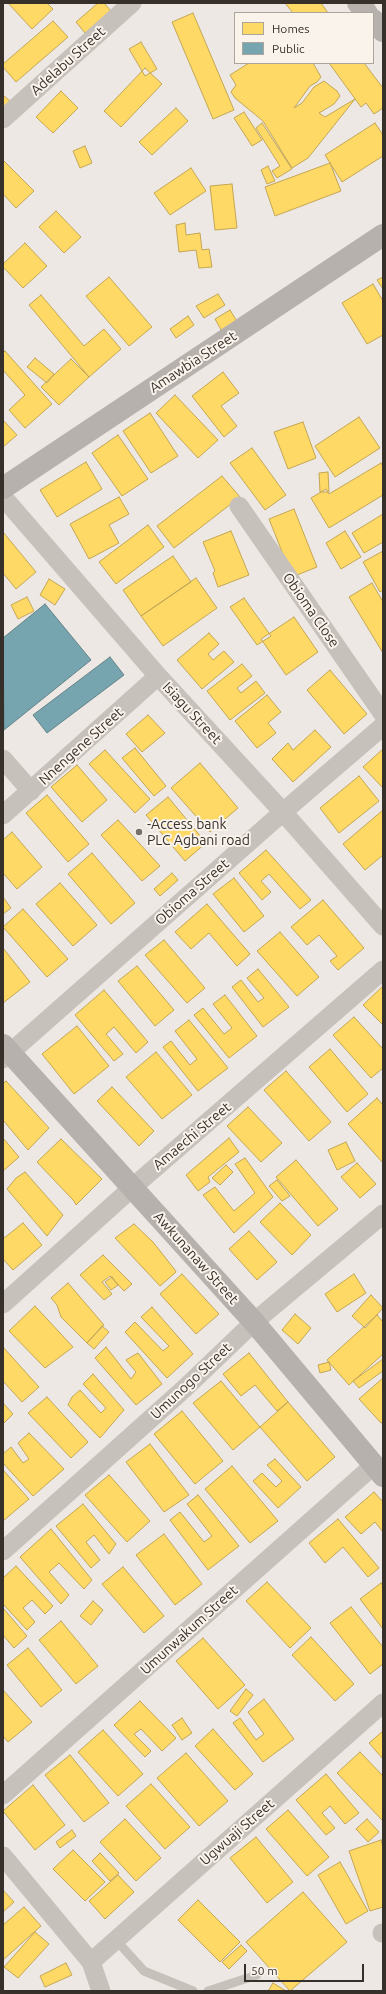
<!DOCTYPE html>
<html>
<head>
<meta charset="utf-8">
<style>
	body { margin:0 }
	#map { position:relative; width:386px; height:1994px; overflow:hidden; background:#ede8e3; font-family:Ubuntu,sans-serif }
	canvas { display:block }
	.frame { position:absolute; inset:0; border:4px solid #372f2a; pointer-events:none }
	.legend { position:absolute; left:234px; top:12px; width:140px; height:52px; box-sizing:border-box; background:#f9f3ec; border:1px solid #aba59e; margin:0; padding:5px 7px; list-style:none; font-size:12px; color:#372f2a }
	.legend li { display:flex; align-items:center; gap:8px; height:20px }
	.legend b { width:20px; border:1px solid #aba59e }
	.scale { position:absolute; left:244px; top:1964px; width:120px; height:18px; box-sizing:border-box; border:2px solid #372f2a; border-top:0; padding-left:5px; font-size:12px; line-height:14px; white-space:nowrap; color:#372f2a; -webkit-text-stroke:3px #f9f3ec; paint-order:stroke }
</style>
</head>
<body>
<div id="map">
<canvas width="386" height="1994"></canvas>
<div class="frame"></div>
<ul class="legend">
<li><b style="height:11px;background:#ffd966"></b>Homes</li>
<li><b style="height:11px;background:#76a5af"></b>Public</li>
</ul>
<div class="scale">50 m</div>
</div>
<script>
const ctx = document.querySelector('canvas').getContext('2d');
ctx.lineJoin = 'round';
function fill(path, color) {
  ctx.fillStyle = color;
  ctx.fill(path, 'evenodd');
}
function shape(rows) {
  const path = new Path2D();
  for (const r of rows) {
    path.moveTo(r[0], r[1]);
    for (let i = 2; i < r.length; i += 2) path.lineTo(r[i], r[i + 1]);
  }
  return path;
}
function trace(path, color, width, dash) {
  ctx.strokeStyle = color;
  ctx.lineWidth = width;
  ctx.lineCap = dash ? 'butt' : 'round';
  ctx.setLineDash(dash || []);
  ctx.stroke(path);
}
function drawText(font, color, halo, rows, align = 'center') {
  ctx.font = font + ' Ubuntu,sans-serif';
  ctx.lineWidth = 4;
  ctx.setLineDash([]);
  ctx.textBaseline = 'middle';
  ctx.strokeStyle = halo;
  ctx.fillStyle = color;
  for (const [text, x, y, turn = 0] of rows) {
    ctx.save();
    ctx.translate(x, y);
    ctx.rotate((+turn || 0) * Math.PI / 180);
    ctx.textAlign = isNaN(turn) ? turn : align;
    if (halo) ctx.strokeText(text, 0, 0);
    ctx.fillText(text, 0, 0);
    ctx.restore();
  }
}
const homes = shape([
	[8,3,47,3,53,9,32,29,8,3],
	[98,3,104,3,111,11,85,33,76,22,98,3],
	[285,3,321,3,328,13,293,13,285,3],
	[193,13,234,110,213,119,172,22,193,13],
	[53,21,68,37,16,82,3,67,3,64,53,21],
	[141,42,157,69,145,76,129,49,141,42],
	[249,63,313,63,321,77,317,82,310,86,294,108,302,103,314,87,324,81,337,91,340,96,334,104,319,113,325,117,355,99,308,158,292,168,263,121,235,98,231,92,236,85,230,75,249,63],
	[329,63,364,63,383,88,383,108,374,114,366,103,361,107,329,63],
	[145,68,162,84,121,127,104,111,145,68],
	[61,91,78,108,53,133,36,117,61,91],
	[3,95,11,102,3,110,3,95],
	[176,108,188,121,152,155,139,142,176,108],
	[244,112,262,140,252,146,234,118,244,112],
	[262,123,292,169,277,178,272,171,280,166,256,128,262,123],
	[375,123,383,135,383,156,342,182,325,155,375,123],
	[85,146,92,163,80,168,73,151,85,146],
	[3,160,34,191,16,208,3,194,3,160],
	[330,163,341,191,275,216,265,187,330,163],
	[268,166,275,181,267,184,261,170,268,166],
	[191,168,206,191,170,215,154,193,191,168],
	[232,184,237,228,215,230,210,186,232,184],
	[56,211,81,237,64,253,39,227,56,211],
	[185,223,186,235,200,233,202,250,209,249,212,267,199,268,196,250,179,252,176,225,185,223],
	[25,243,47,266,23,288,3,267,3,264,25,243],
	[109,277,152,327,129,346,86,296,109,277],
	[383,277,383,289,377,280,383,277],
	[373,284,383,301,383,335,367,344,342,303,373,284],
	[218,294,225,305,204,318,196,306,218,294],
	[41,295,84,346,104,329,121,349,89,377,29,305,41,295],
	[230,310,240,326,224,335,215,319,230,310],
	[188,316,194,325,176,338,170,329,188,316],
	[5,351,52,404,25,428,9,410,25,395,3,370,3,353,5,351],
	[35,358,54,374,47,383,27,367,35,358],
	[71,359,89,377,59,405,41,387,71,359],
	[223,372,239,393,221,406,237,426,224,437,192,396,223,372],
	[175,395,218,440,198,458,156,413,175,395],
	[150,413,178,456,151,473,123,431,150,413],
	[359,417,380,448,335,477,315,446,359,417],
	[3,420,17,435,3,447,3,420],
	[303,422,316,458,288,469,274,432,303,422],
	[118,435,148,479,122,496,92,453,118,435],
	[252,448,286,495,265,510,230,463,252,448],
	[86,462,102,489,57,517,40,490,86,462],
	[381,463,383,467,383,495,329,528,311,498,326,489,329,494,381,463],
	[328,472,329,492,320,492,319,473,328,472],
	[222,476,240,497,174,548,157,526,222,476],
	[119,497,129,514,109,525,119,543,89,559,70,524,119,497],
	[294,509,317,567,292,577,269,519,294,509],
	[383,514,383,542,364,553,352,533,383,514],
	[148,525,164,547,116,584,99,562,148,525],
	[231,531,249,575,218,587,213,573,215,571,203,542,231,531],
	[345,531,361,557,341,569,326,543,345,531],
	[3,532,36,572,16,589,3,573,3,532],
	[383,551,383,590,380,592,363,562,383,551],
	[173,556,191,582,141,616,123,590,173,556],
	[196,578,217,608,163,646,141,616,196,578],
	[49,579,65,589,55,605,40,595,49,579],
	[372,583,383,602,383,653,349,597,372,583],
	[27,597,34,611,18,619,11,605,27,597],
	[244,598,271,636,257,645,230,607,244,598],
	[294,617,318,652,286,675,261,639,294,617],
	[209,633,219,644,208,654,213,660,224,651,234,662,202,689,177,660,209,633],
	[242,664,252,676,237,688,241,693,256,681,265,693,230,720,207,691,242,664],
	[330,670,367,714,344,734,307,690,330,670],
	[267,695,281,712,268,723,276,733,257,748,235,721,267,695],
	[148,715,165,733,142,752,126,734,148,715],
	[315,730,331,747,293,782,272,759,288,743,293,750,315,730],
	[135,748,166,786,154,796,122,758,135,748],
	[383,749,383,788,363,767,383,749],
	[105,750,150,799,135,813,89,764,105,750],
	[200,763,238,808,210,832,171,788,200,763],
	[77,765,107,800,82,822,51,787,77,765],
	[359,776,379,801,339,833,320,808,359,776],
	[47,795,89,844,68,862,26,813,47,795],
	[168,797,206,843,185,861,146,815,168,797],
	[383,810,383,855,365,870,343,844,383,810],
	[118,820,160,866,142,881,101,835,118,820],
	[12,832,42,867,17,889,3,873,3,840,12,832],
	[266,850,311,900,300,909,269,874,261,881,271,892,262,900,239,873,266,850],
	[92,853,135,903,111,924,68,874,92,853],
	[172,873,178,880,160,896,154,889,172,873],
	[234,878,264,916,244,932,213,894,234,878],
	[60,883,97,925,73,946,36,904,60,883],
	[3,897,11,908,3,914,3,897],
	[323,900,364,948,338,970,330,961,337,956,319,935,307,945,291,927,323,900],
	[207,904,250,954,237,966,209,933,191,949,175,932,207,904],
	[23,909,68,959,47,977,3,927,23,909],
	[280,932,319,977,297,996,257,951,280,932],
	[164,940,205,988,187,1003,145,955,164,940],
	[3,948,30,982,3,1003,3,948],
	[137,966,174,1010,155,1026,118,981,137,966],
	[258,969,289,1007,263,1027,232,987,241,980,258,1002,264,998,247,978,258,969],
	[383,986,383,1025,363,1005,383,986],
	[104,990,148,1042,136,1053,114,1027,106,1034,123,1054,114,1061,75,1015,104,990],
	[225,995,257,1036,229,1058,194,1015,203,1008,224,1034,232,1028,213,1004,225,995],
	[354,1017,383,1049,383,1068,371,1078,333,1035,354,1017],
	[189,1020,228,1068,198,1091,163,1047,171,1041,190,1065,197,1059,175,1031,189,1020],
	[77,1026,109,1066,74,1094,42,1054,77,1026],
	[330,1049,368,1094,347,1112,309,1067,330,1049],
	[156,1052,192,1095,162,1119,126,1077,156,1052],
	[286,1071,331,1122,309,1141,264,1090,286,1071],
	[6,1081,49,1128,28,1150,3,1120,3,1084,6,1081],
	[112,1087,154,1131,139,1146,97,1101,112,1087],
	[377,1098,383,1105,383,1163,348,1124,377,1098],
	[248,1107,282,1143,261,1162,227,1126,248,1107],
	[3,1138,19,1157,3,1171,3,1138],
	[229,1138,239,1152,208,1177,210,1182,198,1191,186,1175,229,1138],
	[61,1139,102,1179,76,1205,74,1201,37,1162,61,1139],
	[346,1142,355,1161,337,1170,328,1150,346,1142],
	[245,1158,273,1197,234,1233,203,1195,215,1187,234,1211,255,1193,235,1164,245,1158],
	[296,1160,338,1209,318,1226,276,1177,296,1160],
	[357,1163,376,1184,360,1198,341,1177,357,1163],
	[226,1165,233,1172,220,1185,212,1178,226,1165],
	[25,1172,63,1215,47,1236,7,1189,16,1178,25,1172],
	[277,1180,290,1196,282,1201,269,1186,277,1180],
	[280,1203,311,1235,292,1255,260,1222,280,1203],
	[23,1223,42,1245,13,1270,3,1259,3,1237,4,1238,23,1223],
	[134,1224,153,1242,175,1270,176,1272,160,1286,115,1238,134,1224],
	[249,1231,277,1262,257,1280,229,1249,249,1231],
	[103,1255,132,1284,124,1291,110,1276,102,1282,112,1294,104,1300,80,1275,103,1255],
	[182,1274,219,1314,196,1334,160,1294,182,1274],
	[354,1274,366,1293,337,1312,325,1294,354,1274],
	[112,1277,118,1285,111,1290,105,1282,112,1277],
	[68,1283,104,1325,87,1343,61,1317,57,1305,51,1298,68,1283],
	[371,1295,383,1308,365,1328,352,1316,371,1295],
	[35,1306,73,1347,45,1368,9,1331,35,1306],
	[152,1307,193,1354,167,1378,125,1332,135,1322,163,1351,169,1346,141,1317,152,1307],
	[295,1314,311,1328,298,1344,282,1330,295,1314],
	[377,1315,383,1322,383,1354,349,1385,327,1360,377,1315],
	[102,1326,109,1332,94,1349,87,1343,102,1326],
	[3,1347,39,1387,22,1402,3,1381,3,1347],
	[106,1347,131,1379,136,1372,126,1360,138,1353,162,1384,136,1405,95,1358,106,1347],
	[249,1353,288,1402,277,1411,255,1385,241,1396,223,1374,249,1353],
	[383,1359,383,1371,359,1388,353,1381,383,1359],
	[329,1362,331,1370,320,1373,318,1365,329,1362],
	[93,1374,124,1410,100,1438,68,1405,72,1397,80,1390,101,1413,106,1408,83,1384,93,1374],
	[383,1378,383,1422,381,1423,359,1399,383,1378],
	[221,1381,260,1427,233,1450,193,1403,221,1381],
	[47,1397,88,1442,71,1458,28,1413,47,1397],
	[288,1402,335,1457,307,1481,260,1427,288,1402],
	[3,1403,13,1414,3,1424,3,1403],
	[182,1411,223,1461,195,1484,154,1434,182,1411],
	[29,1433,64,1469,33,1496,3,1463,3,1454,11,1447,23,1463,29,1459,18,1443,29,1433],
	[150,1444,189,1495,164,1512,126,1462,150,1444],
	[275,1459,301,1487,278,1508,253,1481,262,1473,276,1487,282,1481,267,1465,275,1459],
	[232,1466,278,1521,250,1543,205,1489,232,1466],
	[3,1470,29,1499,3,1521,3,1470],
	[109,1475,150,1521,127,1542,85,1495,109,1475],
	[374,1492,383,1502,383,1532,375,1522,361,1534,345,1517,374,1492],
	[198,1495,239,1546,208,1570,170,1520,180,1512,204,1542,212,1536,187,1504,198,1495],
	[83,1504,116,1544,109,1554,94,1535,86,1542,100,1560,91,1568,56,1526,83,1504],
	[338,1519,379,1568,368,1577,343,1547,325,1563,309,1543,338,1519],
	[51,1529,92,1580,84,1589,59,1563,49,1572,69,1595,61,1604,20,1557,51,1529],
	[164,1534,202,1584,175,1605,136,1555,164,1534],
	[16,1566,53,1606,45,1614,32,1600,23,1608,35,1622,27,1630,3,1604,3,1578,16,1566],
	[123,1567,164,1616,144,1633,102,1584,123,1567],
	[267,1582,311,1628,290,1648,246,1601,267,1582],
	[381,1583,383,1586,383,1629,360,1599,381,1583],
	[93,1601,103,1610,91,1625,80,1616,93,1601],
	[351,1607,383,1647,383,1664,370,1674,330,1623,351,1607],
	[3,1608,27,1636,14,1648,3,1635,3,1608],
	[61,1621,98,1666,76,1684,39,1640,61,1621],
	[311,1637,354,1684,335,1701,292,1655,311,1637],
	[203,1638,245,1685,218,1709,176,1661,203,1638],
	[28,1648,62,1690,41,1707,7,1665,28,1648],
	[246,1689,253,1695,237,1716,230,1711,246,1689],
	[3,1690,32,1722,8,1742,3,1736,3,1690],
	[264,1699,294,1739,263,1762,233,1723,240,1718,256,1740,264,1734,248,1712,264,1699],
	[140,1701,176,1738,162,1751,141,1729,134,1734,151,1751,145,1757,114,1725,140,1701],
	[182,1718,192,1733,182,1740,172,1725,182,1718],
	[213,1729,253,1774,235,1790,195,1746,213,1729],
	[103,1730,143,1774,118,1796,78,1752,103,1730],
	[383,1731,383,1759,369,1743,383,1731],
	[360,1752,383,1776,383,1821,337,1773,360,1752],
	[186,1753,228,1801,199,1826,157,1778,186,1753],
	[70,1755,109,1803,84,1822,45,1775,70,1755],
	[326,1774,359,1813,345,1824,330,1806,322,1813,335,1828,326,1835,296,1800,326,1774],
	[151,1784,190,1827,165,1849,126,1806,151,1784],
	[33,1785,65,1825,35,1850,3,1811,33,1785],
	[288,1810,329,1857,307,1876,266,1829,288,1810],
	[125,1819,161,1858,136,1881,100,1842,125,1819],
	[367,1819,379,1832,368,1842,356,1829,367,1819],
	[72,1830,76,1836,60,1848,56,1842,72,1830],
	[256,1837,293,1882,267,1903,230,1858,256,1837],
	[381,1840,383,1847,383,1907,370,1911,349,1851,381,1840],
	[73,1850,105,1882,85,1901,53,1869,73,1850],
	[100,1853,119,1873,110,1881,92,1861,100,1853],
	[340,1862,368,1911,346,1924,318,1875,340,1862],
	[118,1875,134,1892,105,1919,89,1901,118,1875],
	[3,1890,14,1902,3,1912,3,1890],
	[303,1892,347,1942,290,1991,246,1942,303,1892],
	[198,1900,240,1942,220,1962,178,1920,198,1900],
	[24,1907,41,1926,3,1960,3,1925,24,1907],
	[35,1932,49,1944,18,1978,4,1967,35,1932],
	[241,1945,247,1951,229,1969,222,1962,241,1945],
	[66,1963,72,1975,45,1987,40,1976,66,1963],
	[273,1983,286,1991,268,1991,273,1983]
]);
fill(homes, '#ffd966');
trace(homes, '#c3a654', 1);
const public = shape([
	[45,604,91,660,4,730,3,638,45,604],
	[110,657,124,675,47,733,33,715,110,657]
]);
fill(public, '#76a5af');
trace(public, '#638287', 1);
trace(shape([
	[116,1940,144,1971,193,1991],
	[208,1991,257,1975]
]), '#c7c1bc', 9);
trace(shape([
	[3,119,132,3],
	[3,497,158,676,283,812,383,926],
	[239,506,383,714],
	[3,759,31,791],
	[3,815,158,676],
	[3,1059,283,812,383,726],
	[3,1304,133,1187,383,970],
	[3,1551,185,1388,254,1322,383,1214],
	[3,1795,374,1465],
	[3,1856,91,1962,101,1991],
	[382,1933,383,1933],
	[91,1962,383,1703]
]), '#c7c1bc', 19);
trace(shape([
	[358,3,367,13],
	[373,20,383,31],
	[3,488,383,235],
	[3,1045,254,1322,383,1476]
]), '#b7b1ad', 22);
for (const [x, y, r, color] of [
	[139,832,4,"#77706b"]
]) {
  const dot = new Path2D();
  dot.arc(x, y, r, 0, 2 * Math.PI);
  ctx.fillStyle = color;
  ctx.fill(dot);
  trace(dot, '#f9f3ec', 1.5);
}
drawText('14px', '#372f2a', '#f9f3ec', [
	["Adelabu Street",68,61,-42],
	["Amawbia Street",193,362,-33],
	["Obioma Close",311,610,55],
	["Isiagu Street",192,713,47],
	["Nnengene Street",81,746,-42],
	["Obioma Street",192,892,-41],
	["Amaechi Street",192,1136,-40],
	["Awkunanaw Street",196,1258,48],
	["Umunogo Street",191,1381,-43],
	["Umunwakum Street",189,1630,-42],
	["Ugwuaji Street",237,1832,-41]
]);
drawText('14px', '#372f2a', '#f9f3ec', [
	["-Access bank",147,824],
	["PLC Agbani road",147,840]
], 'left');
</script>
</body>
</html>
